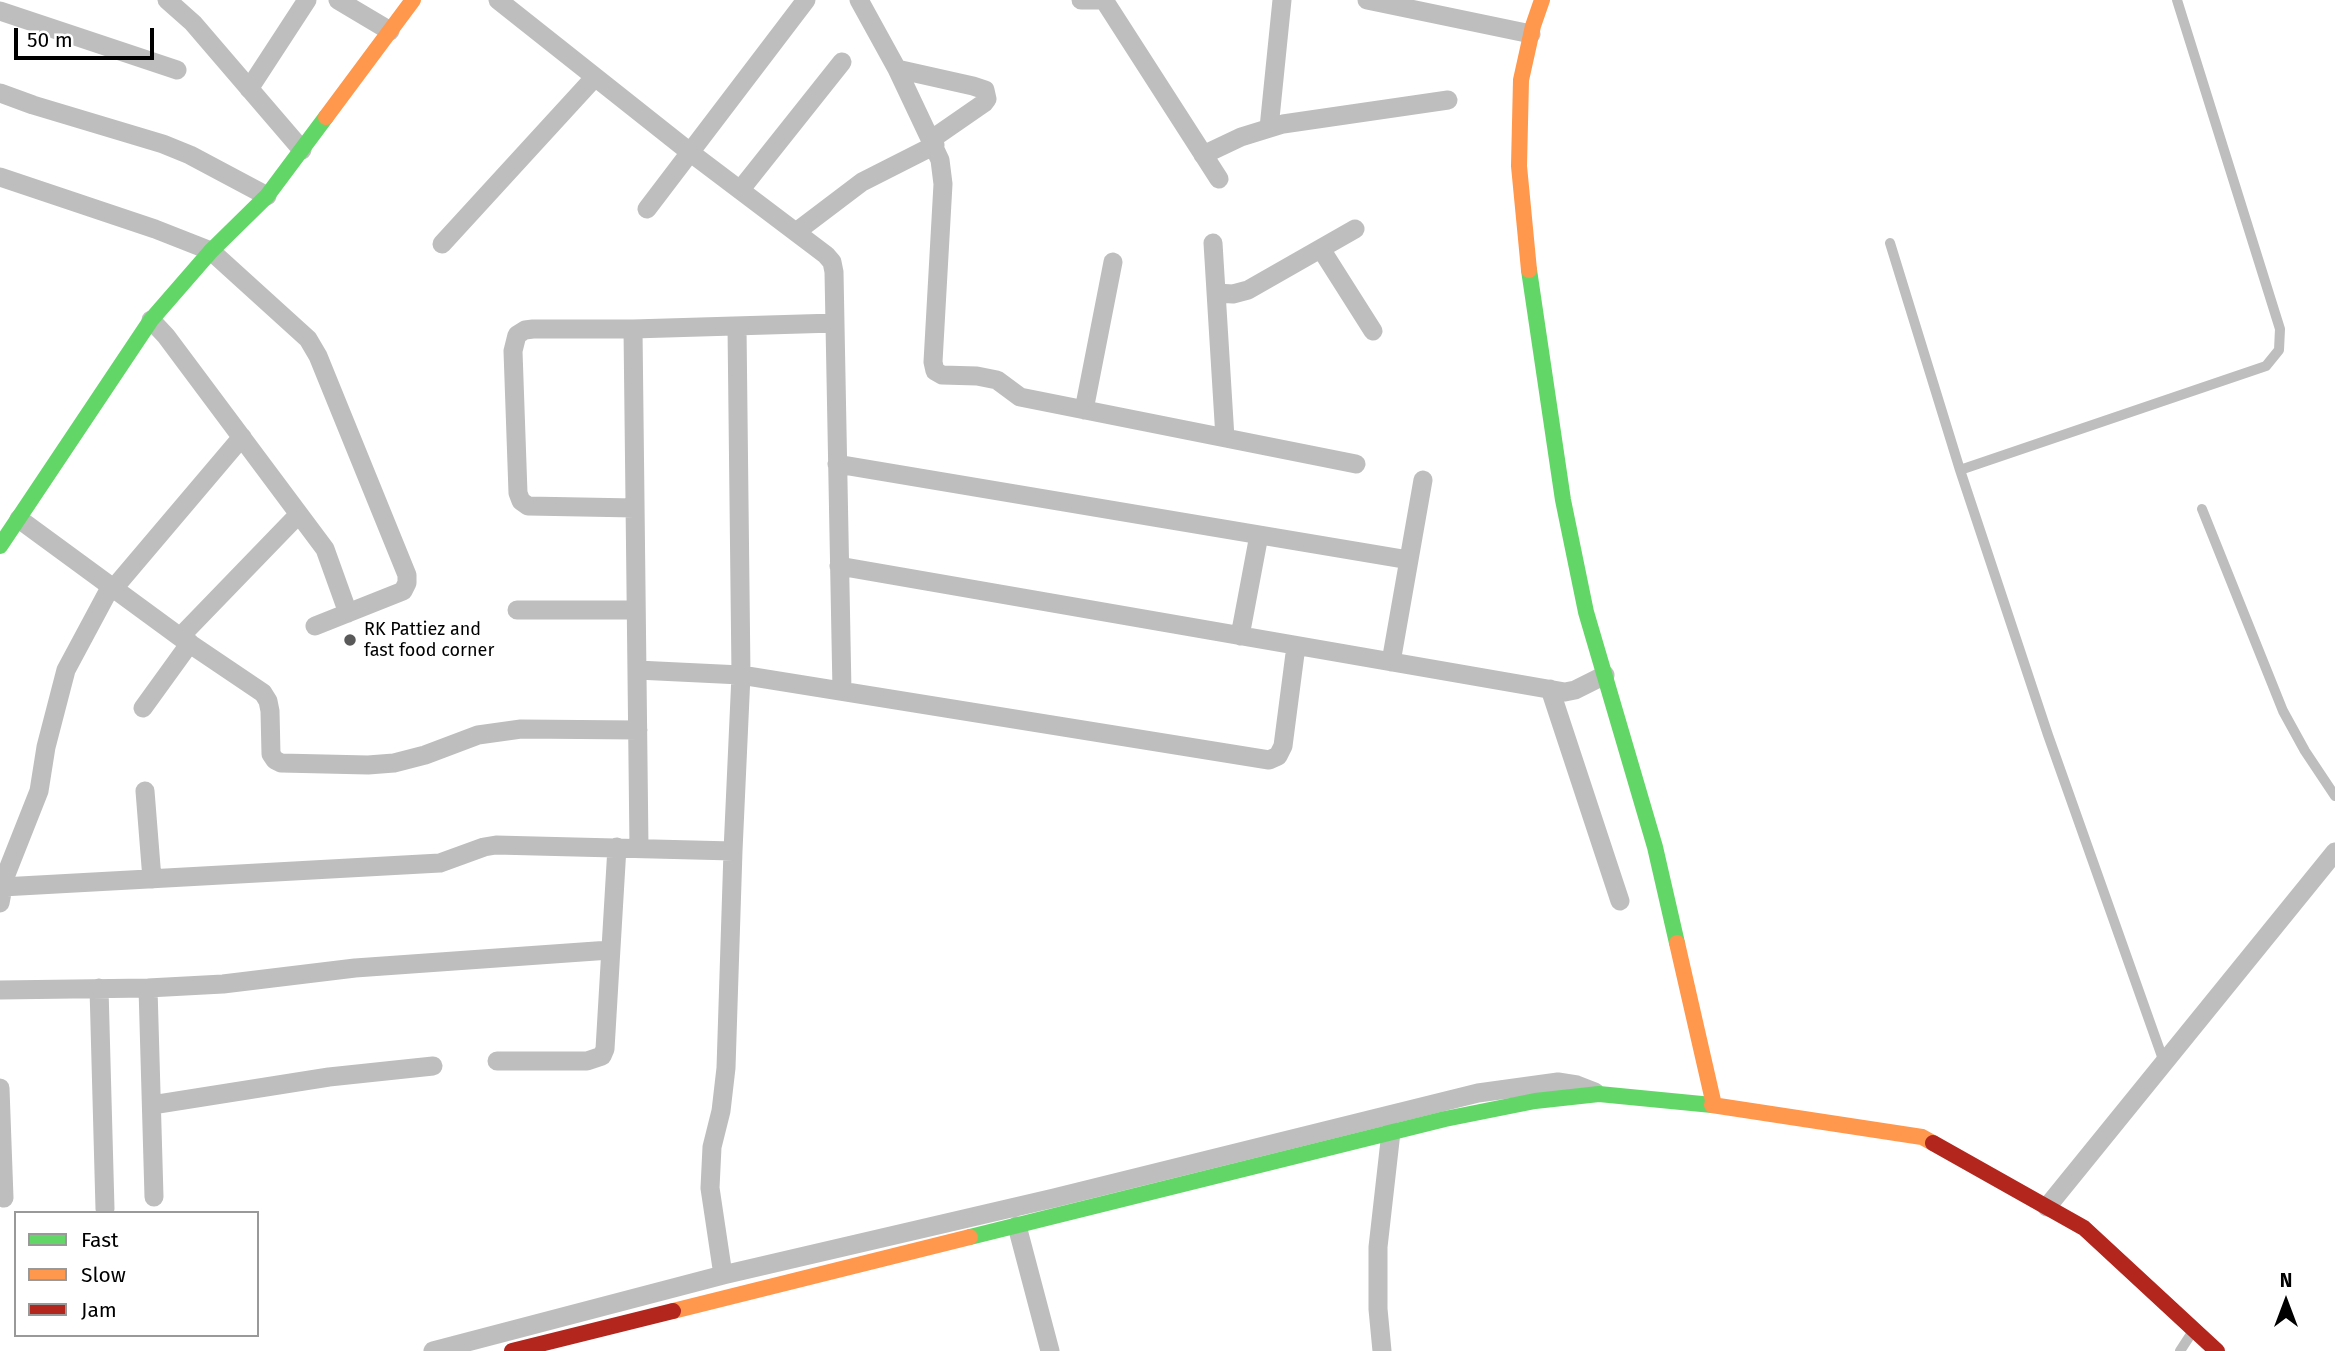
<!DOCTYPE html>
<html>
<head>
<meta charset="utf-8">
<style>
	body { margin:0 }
	#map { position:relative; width:2335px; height:1351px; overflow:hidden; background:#fff; font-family:"Fira Sans",sans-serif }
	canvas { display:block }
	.legend { position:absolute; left:14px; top:1211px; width:245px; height:126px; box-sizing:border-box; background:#fff; border:2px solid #999; margin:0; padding:9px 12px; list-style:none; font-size:21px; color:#000 }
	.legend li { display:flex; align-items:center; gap:14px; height:35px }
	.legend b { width:35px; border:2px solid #999 }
	.north { position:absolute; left:2251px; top:1267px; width:70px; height:70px; -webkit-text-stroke:5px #fff; paint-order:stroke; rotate:0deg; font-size:19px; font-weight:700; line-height:28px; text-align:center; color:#000 }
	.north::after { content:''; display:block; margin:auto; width:24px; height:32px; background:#000; clip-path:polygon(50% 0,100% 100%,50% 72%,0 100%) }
	.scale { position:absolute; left:14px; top:28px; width:140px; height:32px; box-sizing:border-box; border:4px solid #000; border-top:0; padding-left:9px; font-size:21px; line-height:24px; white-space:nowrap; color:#000; -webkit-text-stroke:5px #fff; paint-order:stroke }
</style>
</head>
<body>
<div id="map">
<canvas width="2335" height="1351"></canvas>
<ul class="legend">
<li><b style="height:9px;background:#63d668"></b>Fast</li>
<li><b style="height:9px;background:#ff974d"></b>Slow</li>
<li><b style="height:9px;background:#b3261e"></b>Jam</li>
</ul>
<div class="north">N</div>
<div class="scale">50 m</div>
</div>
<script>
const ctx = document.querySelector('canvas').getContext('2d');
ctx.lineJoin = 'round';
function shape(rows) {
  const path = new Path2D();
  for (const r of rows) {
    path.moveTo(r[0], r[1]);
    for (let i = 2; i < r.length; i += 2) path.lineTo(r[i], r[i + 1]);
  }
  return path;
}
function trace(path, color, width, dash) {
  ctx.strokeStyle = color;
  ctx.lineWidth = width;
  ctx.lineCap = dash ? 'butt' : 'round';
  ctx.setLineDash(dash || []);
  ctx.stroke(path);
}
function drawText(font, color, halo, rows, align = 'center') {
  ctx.font = font + ' "Fira Sans",sans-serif';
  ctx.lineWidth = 5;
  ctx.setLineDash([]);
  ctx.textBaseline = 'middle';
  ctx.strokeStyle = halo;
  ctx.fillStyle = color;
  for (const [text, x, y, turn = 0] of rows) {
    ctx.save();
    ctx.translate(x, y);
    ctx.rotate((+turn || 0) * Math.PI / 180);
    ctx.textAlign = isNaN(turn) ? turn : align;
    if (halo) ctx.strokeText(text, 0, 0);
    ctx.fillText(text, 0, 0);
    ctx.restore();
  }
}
trace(shape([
	[1890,243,1960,470,2048,735,2164,1062],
	[1960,470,2266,366,2279,350,2280,329,2177,0],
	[2202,509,2283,711,2305,751,2335,796],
	[2180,1351,2193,1331]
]), '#bebebe', 10);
trace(shape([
	[167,0,193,23,302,150],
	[338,0,390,31],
	[498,0,691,153,826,255,832,262,834,272,842,691],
	[859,0,897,69,940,160,943,184,933,362,935,371,942,375,977,376,997,380,1020,397,1356,464],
	[1081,0,1097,0],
	[1104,0,1219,179],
	[1367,0,1531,34],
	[0,11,177,70],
	[897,69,973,86,985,90,987,99,984,103,932,139],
	[249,89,307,0],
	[0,93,33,105,163,144,190,155,267,196],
	[1269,128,1282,0],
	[1203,155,1241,137,1283,124,1448,100],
	[0,177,155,229,211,251,308,339,318,356,407,575,407,583,403,591,315,626],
	[741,189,842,62],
	[647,209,806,0],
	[796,232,862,182,935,145],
	[1213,243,1225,438],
	[442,244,595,77],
	[1321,249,1373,331],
	[1216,293,1233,294,1248,290,1355,229],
	[151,320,166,336,325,549,348,613],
	[633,329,639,847],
	[1084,410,1113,262],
	[837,464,1409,560],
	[635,508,528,506,521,501,518,493,513,351,517,335,525,330,533,329,633,329,835,323],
	[19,519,180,637,263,693,268,701,270,711,271,754,275,760,281,763,368,765,394,763,425,755,478,735,521,729,638,730],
	[839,566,1565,692,1575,690,1605,675],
	[114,588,242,437],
	[517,610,636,610],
	[1240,636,1259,535],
	[180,637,298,515],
	[1391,662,1423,480],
	[637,670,741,675,1269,760,1278,756,1283,746,1296,646],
	[1550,689,1620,901],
	[143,708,190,643],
	[145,791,152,879],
	[2,887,440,863,484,847,496,845,733,851],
	[0,903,5,877,39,791,46,747,66,670,111,586],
	[99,988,105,1209],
	[148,988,154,1197],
	[0,990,148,988,223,984,355,968,610,950],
	[497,1061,587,1061,602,1056,605,1049,617,847],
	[0,1088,4,1198],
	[152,1105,329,1077,433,1066],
	[2047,1207,2335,852],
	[1017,1226,1050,1351],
	[723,1275,710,1188,712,1147,721,1111,726,1068,733,851,741,675,737,326],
	[433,1351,723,1275,1054,1198,1478,1093,1558,1082,1577,1085,1595,1092],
	[1382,1351,1378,1309,1378,1247,1391,1132]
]), '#bebebe', 19);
trace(shape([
	[1529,270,1563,500,1586,612,1655,847,1677,943],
	[0,546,151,320,211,251,267,196,326,117],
	[970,1237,1445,1119,1535,1101,1599,1094,1712,1105]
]), '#63d668', 16);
trace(shape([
	[326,117,413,0],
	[1529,270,1519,166,1521,80,1533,26,1542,0],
	[1677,943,1714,1105],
	[1712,1105,1922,1137,1933,1143],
	[673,1311,970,1237]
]), '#ff974d', 16);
trace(shape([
	[1933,1143,2084,1228,2217,1351],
	[512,1351,673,1311]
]), '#b3261e', 16);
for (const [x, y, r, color] of [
	[350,640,7,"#595959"]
]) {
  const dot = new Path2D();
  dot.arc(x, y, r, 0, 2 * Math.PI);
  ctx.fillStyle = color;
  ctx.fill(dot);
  trace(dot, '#fff', 2.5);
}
drawText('18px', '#000', '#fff', [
	["RK Pattiez and",364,630],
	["fast food corner",364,651]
], 'left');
</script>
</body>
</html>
